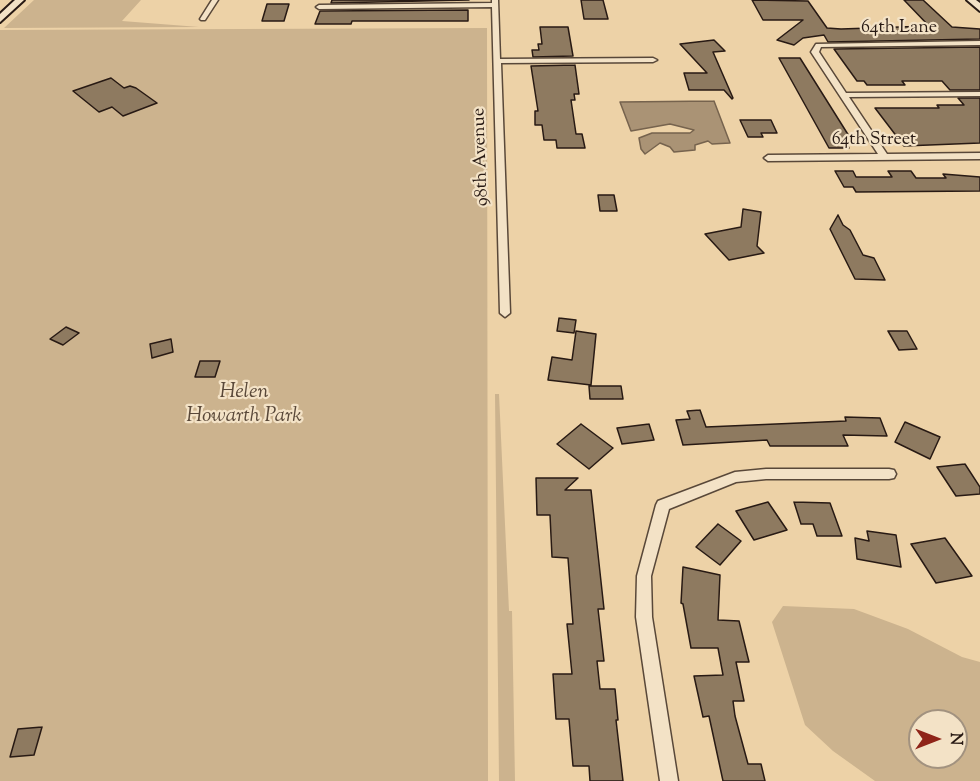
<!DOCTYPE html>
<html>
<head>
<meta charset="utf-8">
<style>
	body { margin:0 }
	#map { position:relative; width:980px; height:781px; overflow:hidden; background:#edd2a7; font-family:"Sorts Mill Goudy",serif }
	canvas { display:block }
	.north { position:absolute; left:908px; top:709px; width:60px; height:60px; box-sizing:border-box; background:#f3e2c6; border:2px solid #a2927f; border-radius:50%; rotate:90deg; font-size:16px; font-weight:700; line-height:24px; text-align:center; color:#281a14 }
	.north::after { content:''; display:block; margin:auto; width:21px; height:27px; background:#8f2418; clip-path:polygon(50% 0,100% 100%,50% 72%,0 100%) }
</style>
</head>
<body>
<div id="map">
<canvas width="980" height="781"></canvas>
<div class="north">N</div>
</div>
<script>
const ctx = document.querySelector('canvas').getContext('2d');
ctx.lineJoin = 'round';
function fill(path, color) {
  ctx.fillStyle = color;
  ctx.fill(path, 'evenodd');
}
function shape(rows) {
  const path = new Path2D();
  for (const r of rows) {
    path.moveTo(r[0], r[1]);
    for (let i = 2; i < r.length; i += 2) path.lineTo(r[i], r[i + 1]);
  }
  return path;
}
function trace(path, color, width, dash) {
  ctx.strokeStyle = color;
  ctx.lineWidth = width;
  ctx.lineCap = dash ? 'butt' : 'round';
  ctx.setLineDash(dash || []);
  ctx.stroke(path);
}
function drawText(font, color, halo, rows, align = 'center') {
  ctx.font = font + ' "Sorts Mill Goudy",serif';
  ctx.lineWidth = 4.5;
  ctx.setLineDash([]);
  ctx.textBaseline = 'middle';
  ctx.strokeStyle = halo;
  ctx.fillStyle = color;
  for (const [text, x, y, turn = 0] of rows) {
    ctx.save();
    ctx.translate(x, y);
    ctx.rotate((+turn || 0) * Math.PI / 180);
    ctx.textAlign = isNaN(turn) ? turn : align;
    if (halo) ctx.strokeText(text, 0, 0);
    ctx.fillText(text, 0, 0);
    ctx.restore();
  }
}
fill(shape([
	[34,0,141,0,122,21,199,27,4,28],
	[487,28,488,781,0,781,0,30],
	[495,394,499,394,509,611,512,611,515,781,499,781],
	[783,606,854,609,908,629,962,657,980,662,980,781,875,781,833,751,805,725,772,622],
	[920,721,956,721,956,757,920,757]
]), '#ccb38e');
const water = shape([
	[714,101,730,143,712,144,708,141,695,145,695,150,674,152,670,147,660,143,645,154,641,149,639,138,652,133,690,133,694,130,670,124,631,131,620,102,714,101]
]);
fill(water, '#aa9375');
trace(water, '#76634e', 1.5);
const building = shape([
	[332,0,469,0,331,3,332,0],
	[581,0,603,0,608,19,584,19,581,0],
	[752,0,808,1,827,28,841,29,929,26,904,0,923,0,952,27,980,29,980,39,828,42,824,35,803,38,794,45,777,40,803,20,763,20,752,0],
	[267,4,289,4,284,21,262,21,267,4],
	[468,10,468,21,352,21,351,24,315,24,320,11,468,10],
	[540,27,568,27,573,56,533,57,532,50,539,50,538,44,542,44,540,27],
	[714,40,725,51,713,52,733,98,732,99,724,90,689,90,684,73,707,73,680,44,714,40],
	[980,47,980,90,950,90,942,81,902,81,905,85,867,85,864,81,857,81,834,49,980,47],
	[779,58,800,58,854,144,847,144,849,148,829,148,779,58],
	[575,65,579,94,574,94,575,100,571,100,576,134,582,134,585,148,557,148,556,140,544,140,542,125,535,125,535,111,538,111,531,66,575,65],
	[111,78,124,88,130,86,136,88,157,103,123,116,112,107,99,112,73,91,111,78],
	[958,98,980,98,980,143,904,146,875,108,939,108,937,105,964,105,958,98],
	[740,120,771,120,777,133,761,133,763,137,748,137,740,120],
	[835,171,853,171,856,177,892,177,888,171,911,171,916,178,946,178,943,174,980,177,980,191,856,192,853,187,844,187,835,171],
	[598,195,614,195,617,211,600,211,598,195],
	[743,209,761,212,757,246,764,253,729,260,705,234,741,227,743,209],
	[838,215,843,225,850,230,863,255,874,258,885,280,855,279,830,229,838,215],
	[559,318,576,320,574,333,557,331,559,318],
	[66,327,79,333,63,345,50,339,66,327],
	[576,331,596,334,591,385,548,380,552,357,572,360,576,331],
	[888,331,907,331,917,349,899,350,888,331],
	[171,339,173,352,152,358,150,344,171,339],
	[200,361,220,361,215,377,195,377,200,361],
	[589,386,621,386,623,399,590,399,589,386],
	[700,410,706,427,846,421,845,417,880,418,887,436,843,435,848,446,770,446,767,440,683,445,676,420,690,419,687,411,700,410],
	[905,422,940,437,930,459,895,442,905,422],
	[581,424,613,448,589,469,557,444,581,424],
	[649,424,654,440,622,444,617,428,649,424],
	[965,464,980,487,980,494,956,496,937,467,965,464],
	[536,478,578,478,565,490,591,490,604,609,598,609,604,661,597,661,600,689,615,689,618,720,616,720,623,781,590,781,589,766,573,766,569,719,556,719,553,674,572,674,567,624,573,624,568,558,552,557,550,515,537,515,536,478],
	[768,502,787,530,754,540,736,511,768,502],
	[794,502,830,503,842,536,817,536,813,524,801,524,794,502],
	[718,524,741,541,720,565,696,547,718,524],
	[867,531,896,535,901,567,857,559,855,538,869,541,867,531],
	[945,538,972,576,936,583,911,544,945,538],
	[683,567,720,575,718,620,739,621,749,662,736,662,744,701,733,701,735,716,748,764,761,764,765,781,723,781,709,716,703,717,694,676,723,675,718,648,691,648,683,604,681,603,683,567],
	[42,727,34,755,10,757,18,729,42,727]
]);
fill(building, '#8e7a60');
trace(building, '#281a14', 1.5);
const street = shape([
	[212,0,218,0,205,20,201,20,200,19,212,0],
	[492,0,498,0,500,59,653,58,657,60,653,62,501,63,510,313,505,317,500,313,492,7,319,9,316,7,319,5,492,3,492,0],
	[980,41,980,45,821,47,819,52,846,93,980,92,980,96,849,97,887,154,980,153,980,159,768,161,764,158,768,155,878,154,811,52,816,44,980,41],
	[766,469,889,469,894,470,896,474,894,478,889,479,766,479,736,482,669,509,651,576,652,617,678,781,660,781,636,617,637,576,656,505,658,501,735,472,766,469]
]);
const secondary = shape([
	[15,0,24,0,0,22,0,14,15,0],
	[967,0,976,0,980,3,980,11,967,0]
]);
trace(street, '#594839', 3);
trace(secondary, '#281a14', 4);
fill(street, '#f3e2c6');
fill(secondary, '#f3e2c6');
drawText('18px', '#281a14', '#f3e2c6', [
	["64th Lane",899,29],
	["64th Street",874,141],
	["98th Avenue",482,157,-92]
]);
drawText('italic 21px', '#594839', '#f3e2c6', [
	["Helen",244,393],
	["Howarth Park",244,417]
]);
</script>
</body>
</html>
